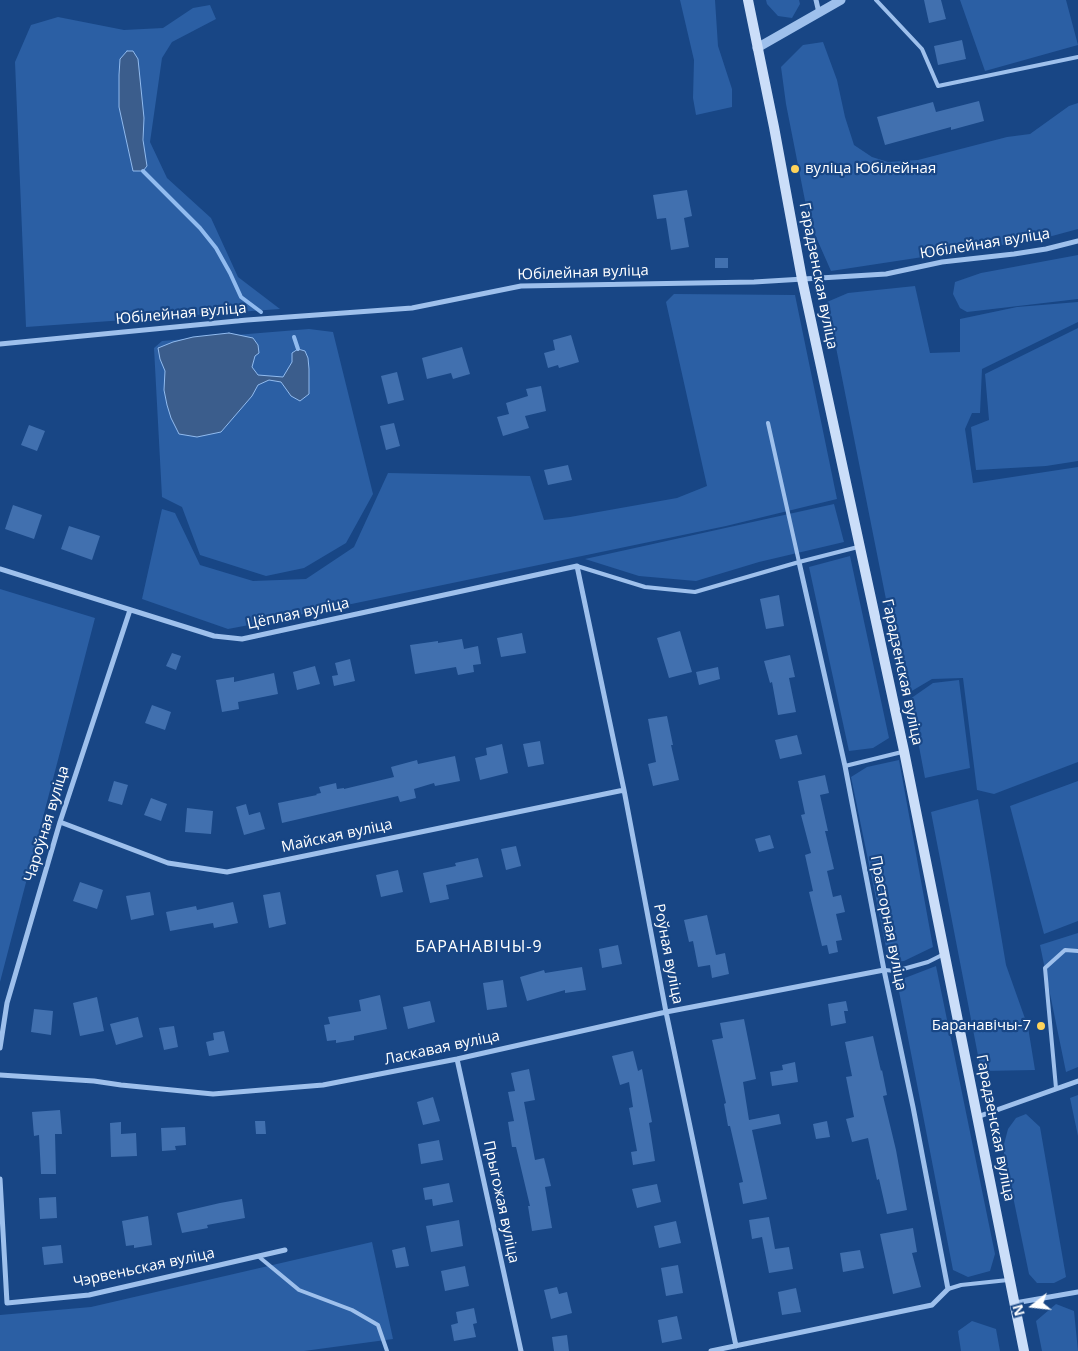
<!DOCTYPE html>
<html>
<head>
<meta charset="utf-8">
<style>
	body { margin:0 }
	#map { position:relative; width:1078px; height:1351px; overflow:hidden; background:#184685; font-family:"Open Sans",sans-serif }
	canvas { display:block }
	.north { position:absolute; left:1008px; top:1281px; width:50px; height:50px; -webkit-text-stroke:4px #184685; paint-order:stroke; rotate:254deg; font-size:14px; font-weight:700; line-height:20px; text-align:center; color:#fff }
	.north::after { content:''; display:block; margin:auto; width:18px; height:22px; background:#fff; clip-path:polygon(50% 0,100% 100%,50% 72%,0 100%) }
</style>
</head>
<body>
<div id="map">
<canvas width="1078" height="1351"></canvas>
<div class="north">N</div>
</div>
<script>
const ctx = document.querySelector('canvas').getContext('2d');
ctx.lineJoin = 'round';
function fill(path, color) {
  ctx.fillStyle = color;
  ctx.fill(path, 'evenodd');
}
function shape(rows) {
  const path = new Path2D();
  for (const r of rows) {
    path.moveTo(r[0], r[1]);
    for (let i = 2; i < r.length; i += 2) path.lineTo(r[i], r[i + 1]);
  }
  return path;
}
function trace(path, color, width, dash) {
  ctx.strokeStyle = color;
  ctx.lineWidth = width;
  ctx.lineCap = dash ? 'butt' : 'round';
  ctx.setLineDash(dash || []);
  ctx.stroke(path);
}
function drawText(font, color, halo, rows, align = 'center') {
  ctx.font = font + ' "Open Sans",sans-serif';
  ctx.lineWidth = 4.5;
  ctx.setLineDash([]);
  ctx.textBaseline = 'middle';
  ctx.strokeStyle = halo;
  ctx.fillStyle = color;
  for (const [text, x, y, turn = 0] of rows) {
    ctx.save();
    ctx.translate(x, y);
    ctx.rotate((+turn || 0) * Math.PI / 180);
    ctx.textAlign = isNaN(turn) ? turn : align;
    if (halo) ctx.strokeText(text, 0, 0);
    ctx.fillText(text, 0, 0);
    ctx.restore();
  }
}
fill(shape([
	[680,0,715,0,718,46,732,89,732,107,696,115,693,98,694,60],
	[766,0,799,0,800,4,792,18,778,16,767,4],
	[960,0,1066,0,1078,45,985,71],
	[210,5,216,19,172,42,162,58,150,142,167,178,211,218,238,277,280,309,26,327,15,62,31,25,58,17,124,30,163,28,193,8],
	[120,59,141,99,144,118,143,171,133,171,119,107,119,75],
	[823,42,837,80,845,117,854,145,872,157,888,162,918,160,1007,137,1030,134,1069,106,1078,103,1078,229,1041,239,831,271,809,221,786,104,781,67,803,45],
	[1078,255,1078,299,967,312,960,308,953,294,955,282,981,273],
	[915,286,930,353,960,352,960,319,1017,307,1078,302,1078,322,982,369,980,413,972,413,965,429,973,483,1078,467,1078,762,994,794,977,790,963,678,932,679,905,695,827,302,848,293],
	[674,294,795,295,837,499,726,526,265,622,228,629,142,599,162,509,175,513,200,565,253,581,306,579,354,547,388,473,530,476,544,520,570,517,677,498,707,486,666,302],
	[1078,328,1078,461,1046,466,976,470,971,427,989,420,985,374],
	[309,329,333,332,373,494,346,543,304,568,266,576,200,555,182,507,162,497,154,348,162,341],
	[834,504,844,542,759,562,696,581,639,576,585,559],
	[850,556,889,738,873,748,849,751,809,567],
	[0,589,95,618,0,982],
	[959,680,970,768,925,778,910,699,933,683],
	[899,760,933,947,904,961,895,962,888,957,851,777,867,767],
	[1078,781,1078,921,1044,934,1010,806],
	[978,799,1006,965,1028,1027,1035,1070,981,1071,931,812],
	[1078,933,1078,1067,1066,1072,1040,945],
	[936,966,995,1254,990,1271,968,1277,953,1270,897,981],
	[1078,1095,1078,1136,1070,1098],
	[1026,1114,1040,1127,1066,1277,1054,1283,1037,1283,1029,1274,1003,1148,1008,1129,1016,1118],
	[372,1242,393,1339,304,1351,0,1351,0,1315,91,1307],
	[1056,1304,1074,1311,1078,1351,1042,1351,1036,1321],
	[972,1321,996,1329,1000,1351,961,1351,958,1331]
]), '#2b5fa4');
const water = shape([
	[127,51,133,51,138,59,144,118,143,140,147,166,143,171,133,171,119,107,119,75,120,59,127,51],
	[229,333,253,338,258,345,259,353,255,356,252,367,258,375,283,377,292,362,292,353,298,349,305,351,308,358,309,369,309,394,300,401,291,396,281,382,269,380,258,385,252,396,221,432,197,437,179,434,171,418,167,405,164,390,165,371,160,359,158,348,173,342,193,337,229,333]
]);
fill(water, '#3b5d8c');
trace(water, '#91bbef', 1);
trace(shape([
	[143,171,200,228,216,248,230,273,241,297,261,312],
	[294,337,298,349]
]), '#91bbef', 4);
fill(shape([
	[924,0,941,0,946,19,929,23],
	[962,40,966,59,938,65,934,46],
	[979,101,984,121,951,130,951,127,885,145,877,117,933,102,936,112],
	[687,190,692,216,684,218,689,247,671,250,666,218,657,219,653,195],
	[715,258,728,258,728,268,715,268],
	[571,335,579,362,559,368,558,365,548,368,544,353,555,350,553,340],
	[462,347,470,374,453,379,451,373,427,379,422,358],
	[397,372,404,400,388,404,381,376],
	[541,386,546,411,525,416,529,428,503,436,497,417,509,414,506,403,528,396,526,389],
	[394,423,400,446,386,450,380,426],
	[29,425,45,431,37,451,21,445],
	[568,465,572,480,548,485,544,470],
	[13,505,42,515,34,539,5,529],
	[69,526,100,536,92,560,61,549],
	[779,595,784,626,766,629,760,599],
	[680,631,692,672,669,678,657,638],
	[522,633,526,653,501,657,497,638],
	[462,639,464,649,478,646,481,664,473,665,474,672,458,675,456,667,415,674,410,645,438,641,438,643],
	[172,653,181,656,176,670,166,666],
	[790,655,795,677,789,678,796,712,778,715,772,682,770,683,764,661],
	[350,659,355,681,334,686,332,676,338,675,335,663],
	[315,666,320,684,297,690,293,672],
	[718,667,720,679,699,685,696,672],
	[274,673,278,694,238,702,239,709,222,712,216,680,234,677,234,682],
	[152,705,171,712,165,730,145,723],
	[667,716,673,745,671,745,679,780,653,786,648,764,656,762,648,719],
	[797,735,802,754,780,759,775,740],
	[540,741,544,764,528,767,523,744],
	[502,744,508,773,480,780,475,758,487,755,486,748],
	[455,756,460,781,435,786,434,783,414,789,416,798,400,802,398,796,282,823,278,803,317,795,316,794,321,793,319,787,336,783,337,789,344,788,344,789,394,777,391,767,417,760,418,764],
	[825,775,829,793,820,795,828,831,825,831,834,869,827,871,833,897,841,895,845,912,836,914,842,940,836,941,838,952,829,954,827,945,822,946,809,892,813,891,805,855,811,853,801,815,805,814,798,781],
	[114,781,128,785,122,805,108,801],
	[151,798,167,804,161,821,144,815],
	[246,804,249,815,260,812,265,829,244,835,236,807],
	[187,808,213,811,211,834,185,832],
	[770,835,774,848,759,852,755,839],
	[516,846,521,866,506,870,501,849],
	[478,858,483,877,446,885,449,899,430,903,423,873,456,866,455,863],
	[398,870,403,892,381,897,376,875],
	[80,882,103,890,97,909,73,901],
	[150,892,154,915,131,920,126,896],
	[280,892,286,924,269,928,263,895],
	[233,902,238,923,214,928,213,923,170,931,166,912,196,906,197,910],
	[707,915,716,955,725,953,729,974,712,978,710,965,698,967,693,941,689,942,684,920],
	[618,945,622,964,602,968,599,949],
	[582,967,586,990,565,993,565,990,527,1001,520,977,544,970,545,973],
	[503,980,507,1007,487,1010,483,983],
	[380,995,387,1029,354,1036,354,1040,336,1043,336,1040,327,1041,324,1025,330,1024,328,1017,361,1011,359,1000],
	[97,997,104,1031,80,1036,73,1003],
	[430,1001,435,1022,408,1029,403,1007],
	[846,1001,848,1011,844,1011,846,1023,831,1026,828,1004],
	[34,1009,53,1011,51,1035,31,1032],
	[138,1017,143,1037,116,1045,110,1024],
	[744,1019,756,1079,743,1082,749,1120,779,1114,781,1124,752,1130,767,1199,743,1204,739,1183,743,1182,730,1126,728,1126,724,1104,726,1103,712,1040,723,1038,720,1023],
	[174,1026,178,1047,164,1050,159,1028],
	[224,1031,229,1052,209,1056,206,1042,214,1040,213,1033],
	[873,1036,881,1071,882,1070,887,1095,883,1096,896,1150,907,1210,887,1214,879,1179,877,1180,868,1138,852,1142,846,1119,854,1117,846,1077,852,1076,845,1042],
	[633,1051,638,1071,642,1069,652,1122,649,1123,655,1161,633,1165,631,1152,637,1151,629,1108,633,1107,629,1082,620,1085,612,1056],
	[795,1062,798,1082,772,1086,770,1072,783,1070,782,1065],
	[529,1069,535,1100,524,1102,535,1160,544,1158,551,1186,545,1187,552,1228,532,1231,528,1206,530,1206,516,1147,512,1147,508,1122,514,1121,508,1092,515,1091,511,1073],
	[433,1097,440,1121,423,1125,417,1102],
	[60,1110,62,1134,55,1134,56,1174,41,1174,39,1135,34,1136,32,1112],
	[255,1121,265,1121,266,1134,256,1134],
	[827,1121,830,1137,816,1139,813,1124],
	[121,1122,121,1134,136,1133,137,1156,111,1157,110,1123],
	[185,1127,186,1145,175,1146,176,1150,162,1151,161,1128],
	[439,1140,443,1160,421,1164,418,1144],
	[449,1183,453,1202,433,1206,432,1199,425,1200,423,1188],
	[657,1184,661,1202,637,1208,632,1189],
	[56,1197,57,1218,40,1219,39,1198],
	[242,1199,245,1218,207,1225,208,1228,182,1233,177,1213,220,1203],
	[148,1216,152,1245,134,1248,134,1245,126,1246,122,1221],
	[769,1217,775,1249,789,1247,793,1269,769,1273,762,1237,752,1239,749,1220],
	[459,1220,463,1246,431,1252,426,1226],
	[676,1221,681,1243,659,1248,654,1226],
	[913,1228,917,1252,912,1253,921,1287,893,1294,880,1234],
	[61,1245,63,1263,44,1265,42,1247],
	[405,1247,409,1266,396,1268,392,1250],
	[860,1250,864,1268,843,1272,840,1253],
	[678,1265,683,1293,666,1296,661,1268],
	[465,1266,469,1286,445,1291,441,1271],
	[557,1287,559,1294,567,1292,572,1313,551,1319,544,1290],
	[796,1288,801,1312,782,1315,778,1292],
	[474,1308,477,1323,473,1324,476,1337,454,1341,451,1325,458,1323,456,1312],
	[677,1316,682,1339,662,1343,658,1320],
	[567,1335,569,1351,554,1351,552,1337]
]), '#4170af');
trace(shape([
	[876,0,922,49,938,86,1078,57],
	[768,423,799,562],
	[577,566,645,587,695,592,799,562,858,547],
	[845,766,902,752],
	[884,970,896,971,928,962,944,954],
	[1056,1088,1045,968,1065,950,1078,951],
	[258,1256,299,1290,352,1310,378,1325,387,1351],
	[948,1289,961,1285,1008,1280]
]), '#9ec0ec', 4);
trace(shape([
	[816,0,819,13],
	[0,344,247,320,412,308,521,286,754,282,886,274,942,262,1014,254,1046,249,1078,241],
	[0,569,214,636,242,639,577,566,624,790,666,1012,736,1346],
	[60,822,168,863,227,872,624,790],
	[0,1048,7,1003,60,822,130,610],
	[457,1059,521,1351],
	[0,1075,94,1081,121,1085,213,1094,323,1085,457,1059,666,1012,884,970],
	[977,1117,1078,1081],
	[0,1179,7,1303,89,1295,285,1250],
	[1015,1303,1078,1292],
	[711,1351,932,1305,948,1289,913,1107,884,970,845,766,799,562]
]), '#9ec0ec', 5);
trace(shape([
	[757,48,841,0]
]), '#9ec0ec', 9);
trace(shape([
	[748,0,774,127,802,279,904,751,1024,1351]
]), '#cbdef9', 10);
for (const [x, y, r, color] of [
	[795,169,5,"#ffd35a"],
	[1041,1026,5,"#ffd35a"]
]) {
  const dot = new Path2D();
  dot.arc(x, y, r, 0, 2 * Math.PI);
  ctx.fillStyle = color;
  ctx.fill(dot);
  trace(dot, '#184685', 2);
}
drawText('15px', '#fff', '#184685', [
	["вуліца Юбілейная",805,169],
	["Баранавічы-7",1031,1026,"right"]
], 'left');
drawText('15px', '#fff', '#184685', [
	["Юбілейная вуліца",985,244,-9],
	["Юбілейная вуліца",583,273,-2],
	["Гарадзенская вуліца",818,276,79],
	["Юбілейная вуліца",181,314,-5],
	["Цёплая вуліца",298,614,-12],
	["Гарадзенская вуліца",902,672,78],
	["Чароўная вуліца",47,824,-73],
	["Майская вуліца",337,836,-12],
	["Прасторная вуліца",888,923,79],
	["Роўная вуліца",668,954,79],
	["Ласкавая вуліца",442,1048,-12],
	["Гарадзенская вуліца",995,1128,79],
	["Прыгожая вуліца",501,1202,78],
	["Чэрвеньская вуліца",144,1268,-12]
]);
ctx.letterSpacing = '1px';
drawText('16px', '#fff', '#184685', [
	["БАРАНАВІЧЫ-9",479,947]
]);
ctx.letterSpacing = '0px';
</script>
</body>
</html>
